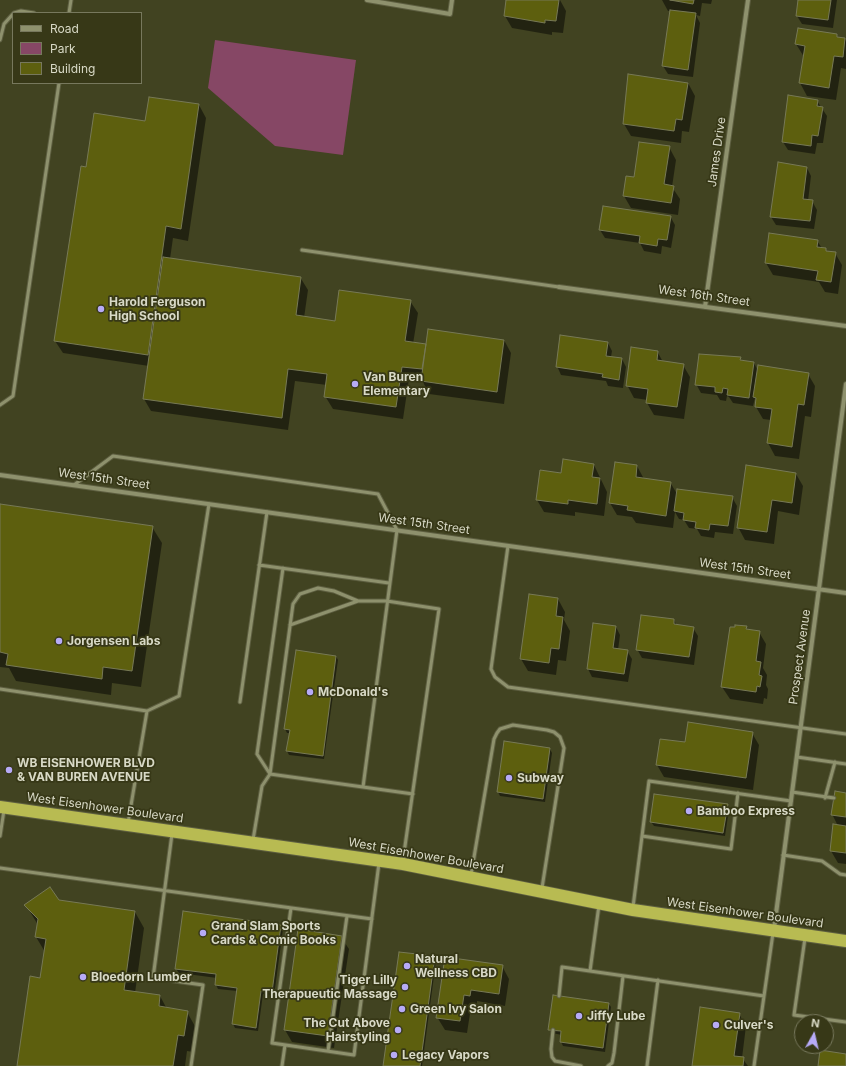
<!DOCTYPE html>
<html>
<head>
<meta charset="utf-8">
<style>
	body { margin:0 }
	#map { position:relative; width:846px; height:1066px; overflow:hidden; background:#414321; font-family:Inter,sans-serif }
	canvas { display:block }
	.legend { position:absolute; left:12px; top:12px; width:130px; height:72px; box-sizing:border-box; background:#373817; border:1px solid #77785d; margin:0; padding:5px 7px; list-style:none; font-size:12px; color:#d8d9c6 }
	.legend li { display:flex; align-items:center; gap:8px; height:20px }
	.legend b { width:20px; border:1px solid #77785d }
	.north { position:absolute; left:794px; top:1014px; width:40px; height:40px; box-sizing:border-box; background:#373817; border:1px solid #77785d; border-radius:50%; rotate:8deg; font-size:11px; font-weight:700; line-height:16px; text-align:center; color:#d8d9c6 }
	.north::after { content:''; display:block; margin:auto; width:14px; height:18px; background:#b7abf7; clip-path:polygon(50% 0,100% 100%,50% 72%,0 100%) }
</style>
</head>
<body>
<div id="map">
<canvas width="846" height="1066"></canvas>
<ul class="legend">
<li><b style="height:5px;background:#8e916d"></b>Road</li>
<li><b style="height:11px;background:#864765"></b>Park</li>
<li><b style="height:11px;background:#5d5f0e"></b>Building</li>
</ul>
<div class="north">N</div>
</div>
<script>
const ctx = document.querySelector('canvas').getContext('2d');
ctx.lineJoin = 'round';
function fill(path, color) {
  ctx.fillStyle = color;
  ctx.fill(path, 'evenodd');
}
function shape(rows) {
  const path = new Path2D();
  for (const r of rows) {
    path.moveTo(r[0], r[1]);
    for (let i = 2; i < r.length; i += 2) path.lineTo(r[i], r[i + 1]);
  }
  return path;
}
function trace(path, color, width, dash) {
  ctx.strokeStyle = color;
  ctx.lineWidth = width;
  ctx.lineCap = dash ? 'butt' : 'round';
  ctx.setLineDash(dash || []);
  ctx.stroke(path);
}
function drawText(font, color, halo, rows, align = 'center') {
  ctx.font = font + ' Inter,sans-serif';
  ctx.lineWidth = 3.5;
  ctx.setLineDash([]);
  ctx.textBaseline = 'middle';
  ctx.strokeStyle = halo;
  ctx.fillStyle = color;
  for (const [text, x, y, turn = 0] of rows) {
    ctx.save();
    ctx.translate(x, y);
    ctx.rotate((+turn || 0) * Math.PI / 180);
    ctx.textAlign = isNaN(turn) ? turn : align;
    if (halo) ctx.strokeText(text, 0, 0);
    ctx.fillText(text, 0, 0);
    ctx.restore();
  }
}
fill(shape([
	[215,40,356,60,343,155,275,146,208,88]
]), '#864765');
fill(shape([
	[507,0,560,0,566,11,563,33,552,32,552,35,512,28,505,16],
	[662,0,712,0,711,4,702,3,700,16,696,15,700,23,693,77,668,74,663,66,671,11,668,11],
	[799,0,837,0,833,28,802,24,797,16],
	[837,35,838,38,845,39,846,41,846,69,841,68,836,100,807,96,800,83,804,57,796,44],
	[629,75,688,83,695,96,689,132,682,131,681,143,631,136,624,124],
	[789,96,817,101,827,116,823,143,817,143,815,154,788,150,783,142],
	[150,98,199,105,206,118,188,241,173,238,170,259,300,277,308,290,304,318,336,322,410,301,418,313,413,344,427,345,504,340,511,353,504,404,429,394,422,380,409,379,403,419,333,409,325,396,327,385,295,381,288,430,151,411,144,399,149,366,63,353,55,341,87,168,146,122],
	[669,147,676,160,672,187,680,199,678,215,631,208,624,196,635,178],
	[807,168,811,176,808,201,812,201,817,210,814,229,776,225,771,217],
	[670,216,675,225,671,248,662,246,661,254,644,251,640,243,605,238,600,230],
	[817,241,822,248,825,249,827,252,835,253,842,265,838,294,825,292,819,282,773,275,766,263],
	[608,343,612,351,611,357,622,359,626,367,623,388,608,386,606,381,561,375,557,366],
	[657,351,663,362,683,365,690,377,684,419,654,415,647,403,648,400,634,398,627,385],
	[740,358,742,361,754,363,758,371,808,374,815,386,811,417,805,416,799,459,775,456,768,443,771,420,763,419,756,407,756,401,755,398,753,406,733,403,729,397,727,396,726,401,720,400,717,395,701,393,696,384],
	[594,465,607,492,604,516,575,512,575,516,544,512,537,500,562,475],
	[637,466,644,479,670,482,677,494,732,497,737,506,733,534,715,532,714,538,701,536,697,529,689,528,684,520,679,519,675,512,673,528,636,523,632,517,617,515,610,503],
	[796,474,803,486,799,515,778,511,774,544,745,540,738,527],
	[0,505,152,527,162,543,141,687,112,683,111,695,16,681,9,668,0,667],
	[558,599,565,612,564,620,570,631,566,661,558,660,556,675,528,671,521,659],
	[674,620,677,626,693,628,698,636,694,665,642,658,637,649],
	[616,627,620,635,618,650,627,651,632,659,628,682,592,677,588,669],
	[746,627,748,630,759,632,766,644,763,668,767,675,766,685,768,689,767,699,764,698,763,704,730,699,722,687],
	[336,656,338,660,324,759,289,755,287,751,290,733,287,733,285,729],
	[752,733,759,745,753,790,664,777,657,765,686,744],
	[505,742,550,749,552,753,545,802,500,796,498,792],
	[846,794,846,864,838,863,831,851,838,826,832,814],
	[727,805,729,809,725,836,654,826,651,822],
	[59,901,135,912,144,928,135,993,160,996,167,1009,187,1012,196,1028,193,1052,187,1051,185,1066,18,1066,41,979,45,952,36,937,38,925,26,905],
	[281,926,283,929,274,996,263,994,258,1031,235,1028,233,1024,237,991,218,989,216,985,217,978,179,973,176,969],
	[341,937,349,949,334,1048,292,1042,285,1030],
	[434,957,436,961,422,1066,384,1066],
	[446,958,502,966,509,979,505,1006,477,1001,477,1008,471,1007,467,1033,445,1030,437,1017],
	[609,1004,611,1007,605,1052,563,1046,561,1042,562,1035,552,1033,550,1029],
	[739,1014,746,1026,742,1058,748,1066,693,1066]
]), '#0007');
const building = shape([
	[506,0,559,0,556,21,545,20,545,23,504,16,506,0],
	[670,0,694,0,693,4,670,0],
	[798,0,831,0,828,20,796,16,798,0],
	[670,10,696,13,688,70,662,66,670,10],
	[798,28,837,34,837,37,845,38,843,57,834,56,829,88,799,83,805,46,795,44,798,28],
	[628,74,688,83,682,120,676,119,674,131,623,124,628,74],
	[788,95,818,100,817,106,823,107,818,136,812,135,811,146,782,142,788,95],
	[149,97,199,104,181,229,166,226,148,355,54,341,81,166,86,167,94,113,145,121,149,97],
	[639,142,670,146,664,184,674,186,671,203,623,196,626,176,634,177,639,142],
	[778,162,807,167,803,199,813,200,810,221,770,217,778,162],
	[603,206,671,216,667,240,658,239,657,246,639,243,640,236,599,230,603,206],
	[769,233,818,240,817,247,826,248,826,251,836,252,831,282,816,280,818,271,765,263,769,233],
	[163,257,301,277,296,315,335,321,339,290,411,300,405,341,426,344,422,369,402,367,396,407,324,397,327,374,288,369,282,418,143,399,163,257],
	[428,329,504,340,497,392,421,381,428,329],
	[560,335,608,342,606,356,622,358,619,380,602,377,603,374,556,367,560,335],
	[631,347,658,351,657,360,684,364,677,407,646,403,648,389,626,386,631,347],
	[699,354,741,357,740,360,754,362,749,398,727,395,728,389,723,388,722,393,715,392,715,387,695,385,699,354],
	[758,365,809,373,804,405,798,404,792,447,767,443,772,409,755,407,756,398,753,397,758,365],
	[563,459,594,464,592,477,600,478,597,504,568,500,568,504,536,500,540,470,561,473,563,459],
	[615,462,637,465,636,477,671,482,666,516,627,510,628,506,609,503,615,462],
	[746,465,796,473,792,503,772,500,767,532,737,528,746,465],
	[677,489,733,496,728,526,710,524,709,530,695,528,696,522,683,520,684,513,674,511,677,489],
	[0,504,153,526,132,671,103,667,102,679,6,665,8,654,0,652,0,504],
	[529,594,558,598,556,616,563,617,559,649,551,648,549,663,520,659,529,594],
	[641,615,674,619,674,624,694,627,689,657,636,650,641,615],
	[593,623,616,626,613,648,628,650,624,674,587,669,593,623],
	[735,625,747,626,746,629,760,631,756,661,761,662,759,675,762,676,760,687,757,686,756,692,721,687,730,627,735,627,735,625],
	[296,650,336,656,323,756,286,751,290,730,284,729,296,650],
	[688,722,753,732,746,778,656,765,660,739,685,742,688,722],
	[504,741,550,748,543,799,497,792,504,741],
	[835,791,846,793,846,817,831,815,835,791],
	[654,794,728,804,723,833,650,822,654,794],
	[833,824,846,826,846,853,830,851,833,824],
	[50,887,59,900,135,911,124,990,160,995,159,1006,188,1011,184,1036,178,1035,173,1066,17,1066,30,976,40,978,46,939,35,937,38,919,24,905,50,887],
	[183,911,281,925,272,992,261,991,256,1028,232,1024,237,988,215,985,216,974,175,969,183,911],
	[298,929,342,936,328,1036,284,1030,298,929],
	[399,952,435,956,420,1066,383,1066,399,952],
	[445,957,503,965,499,994,471,990,470,996,464,995,460,1021,436,1018,445,957],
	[553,995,609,1003,603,1048,560,1042,561,1031,548,1030,553,995],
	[700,1007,740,1013,734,1056,744,1057,743,1066,692,1066,700,1007],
	[820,1050,846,1054,846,1066,818,1066,820,1050]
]);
fill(building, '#5d5f0e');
trace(building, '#777956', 1);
const lane = shape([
	[14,13,21,11,34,13],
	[69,13,71,0],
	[0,40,4,24,13,14],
	[302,250,559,287],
	[0,405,13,396,59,83],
	[74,485,113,456,378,494,397,530,363,787],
	[508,546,491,669,495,677,508,687,846,734],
	[259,565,389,583],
	[283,568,257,754,270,774,413,794],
	[290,625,358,601],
	[0,689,147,711,128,823],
	[240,702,267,512],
	[147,711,179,696,209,504],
	[797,757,846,764],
	[792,792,834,798],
	[825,798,835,762],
	[172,834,153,978,203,985,191,1066],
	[0,836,4,810],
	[642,836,731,849,738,793],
	[253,840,262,786,270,774,293,604,300,594,318,588,334,591,358,601,387,601,439,609,403,860],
	[783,855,822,861,840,874,846,875],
	[0,868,372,919],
	[471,875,494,739,497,733,500,729,513,725,547,730,554,732,560,737,564,748,542,888],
	[633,907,649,781,791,801],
	[291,908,272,1043,354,1055,379,863],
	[805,938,794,1015,846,1022],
	[590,971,599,905],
	[559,996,562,967,764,996],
	[553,1030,551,1049,552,1057,555,1061,581,1066],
	[328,1051,347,916],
	[282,1066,285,1045],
	[608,1066,612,1063,614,1053,623,976],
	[647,1066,658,980],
	[754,1066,773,933]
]);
const street = shape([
	[367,0,450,14,452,0],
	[559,287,846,326],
	[705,307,748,0],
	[0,475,846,593],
	[774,929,846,384]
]);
const highway = shape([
	[0,807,403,864,633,910,846,941]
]);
trace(lane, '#5d5e40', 5);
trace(street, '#5d5e40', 6);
trace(highway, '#5d5e40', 14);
trace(lane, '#8e916d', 3);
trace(street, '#8e916d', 4);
trace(highway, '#b8bb52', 12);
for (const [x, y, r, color] of [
	[101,309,4,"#b7abf7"],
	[355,384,4,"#b7abf7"],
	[59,641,4,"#b7abf7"],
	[310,692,4,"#b7abf7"],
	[9,770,4,"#b7abf7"],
	[509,778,4,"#b7abf7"],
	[689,811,4,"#b7abf7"],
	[203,933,4,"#b7abf7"],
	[407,966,4,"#b7abf7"],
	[83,977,4,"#b7abf7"],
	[405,987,4,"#b7abf7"],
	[402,1009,4,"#b7abf7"],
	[579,1016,4,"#b7abf7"],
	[716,1025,4,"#b7abf7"],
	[398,1030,4,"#b7abf7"],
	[394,1055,4,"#b7abf7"]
]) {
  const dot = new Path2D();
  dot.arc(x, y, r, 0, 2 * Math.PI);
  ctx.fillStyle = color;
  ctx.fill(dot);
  trace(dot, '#373817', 1.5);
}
drawText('12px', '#d8d9c6', '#373817', [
	["James Drive",717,152,-82],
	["West 16th Street",704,296,8],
	["West 15th Street",104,479,8],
	["West 15th Street",424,524,8],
	["West 15th Street",745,569,8],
	["Prospect Avenue",800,657,-82],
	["West Eisenhower Boulevard",105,808,8],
	["West Eisenhower Boulevard",426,856,10],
	["West Eisenhower Boulevard",745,913,8]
]);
drawText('bold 12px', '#d8d9c6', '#373817', [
	["Harold Ferguson",109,302],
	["High School",109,316],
	["Van Buren",363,377],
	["Elementary",363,391],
	["Jorgensen Labs",67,641],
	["McDonald's",318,692],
	["WB EISENHOWER BLVD",17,763],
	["& VAN BUREN AVENUE",17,777],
	["Subway",517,778],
	["Bamboo Express",697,811],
	["Grand Slam Sports",211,926],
	["Cards & Comic Books",211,940],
	["Natural",415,959],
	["Wellness CBD",415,973],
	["Bloedorn Lumber",91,977],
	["Tiger Lilly",397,980,"right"],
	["Therapueutic Massage",397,994,"right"],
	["Green Ivy Salon",410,1009],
	["Jiffy Lube",587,1016],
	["The Cut Above",390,1023,"right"],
	["Hairstyling",390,1037,"right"],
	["Culver's",724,1025],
	["Legacy Vapors",402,1055]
], 'left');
</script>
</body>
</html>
